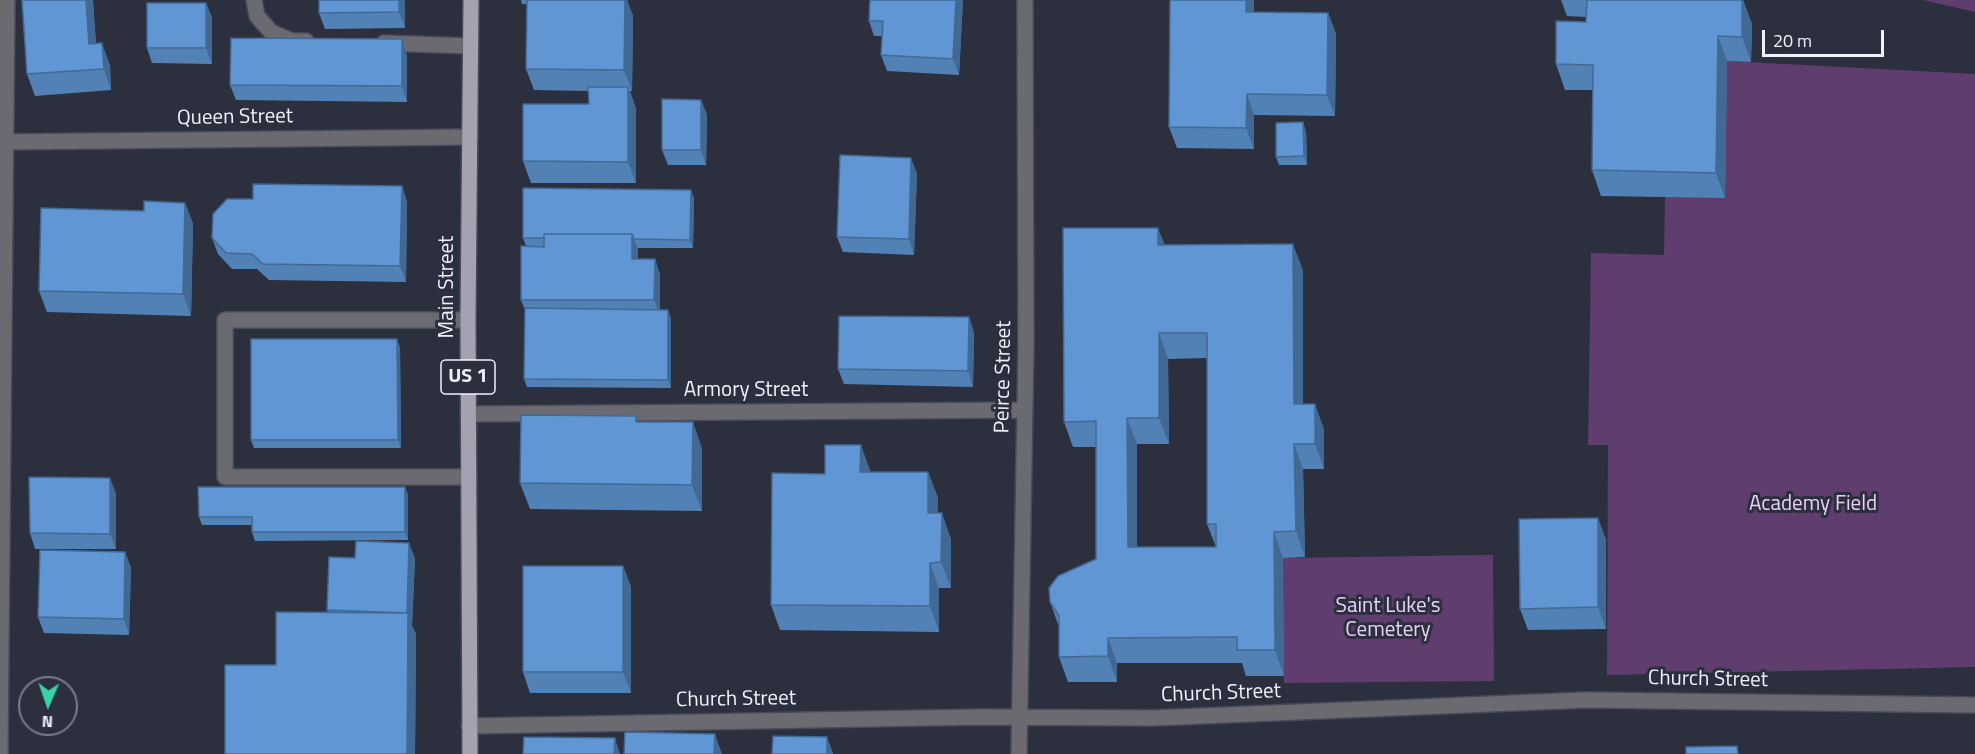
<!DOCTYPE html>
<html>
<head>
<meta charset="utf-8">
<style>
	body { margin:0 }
	#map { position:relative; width:1975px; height:754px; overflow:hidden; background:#2c2f3d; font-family:"Titillium Web",sans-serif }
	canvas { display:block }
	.north { position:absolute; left:18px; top:676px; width:60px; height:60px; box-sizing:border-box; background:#2c2f3d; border:2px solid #7a7d89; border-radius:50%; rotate:182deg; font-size:16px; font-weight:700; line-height:24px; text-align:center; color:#eff2fb }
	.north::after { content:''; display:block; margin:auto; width:21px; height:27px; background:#38d4a6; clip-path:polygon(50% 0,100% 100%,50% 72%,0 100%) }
	.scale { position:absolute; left:1762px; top:30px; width:122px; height:27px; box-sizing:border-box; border:3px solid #eff2fb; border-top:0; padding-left:8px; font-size:18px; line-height:21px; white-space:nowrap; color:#eff2fb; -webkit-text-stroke:4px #2c2f3d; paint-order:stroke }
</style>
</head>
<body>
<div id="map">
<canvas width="1975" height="754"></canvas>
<div class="north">N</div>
<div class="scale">20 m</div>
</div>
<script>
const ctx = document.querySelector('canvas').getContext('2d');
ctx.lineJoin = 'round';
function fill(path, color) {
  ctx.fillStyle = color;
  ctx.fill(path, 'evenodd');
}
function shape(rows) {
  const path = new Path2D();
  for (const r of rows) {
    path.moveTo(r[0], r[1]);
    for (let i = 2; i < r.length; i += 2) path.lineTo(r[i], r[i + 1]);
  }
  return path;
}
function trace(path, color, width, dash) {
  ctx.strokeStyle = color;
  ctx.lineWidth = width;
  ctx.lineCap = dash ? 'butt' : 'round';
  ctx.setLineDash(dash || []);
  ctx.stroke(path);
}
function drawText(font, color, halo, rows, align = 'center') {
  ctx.font = font + ' "Titillium Web",sans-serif';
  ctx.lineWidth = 6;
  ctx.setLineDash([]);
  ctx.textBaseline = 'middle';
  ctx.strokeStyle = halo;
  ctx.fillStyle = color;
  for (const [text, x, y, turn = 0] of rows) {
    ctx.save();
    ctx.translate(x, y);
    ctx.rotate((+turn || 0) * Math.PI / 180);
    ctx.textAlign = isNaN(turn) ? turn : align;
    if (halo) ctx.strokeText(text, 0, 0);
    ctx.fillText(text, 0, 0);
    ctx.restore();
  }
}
fill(shape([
	[1923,0,1975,0,1975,12],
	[1727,61,1975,74,1975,667,1607,675,1608,445,1588,445,1591,253,1664,255,1665,197],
	[1493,555,1494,681,1284,683,1283,558]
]), '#5f3e6f');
const service = shape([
	[254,0,257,16,271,32,292,41,306,41],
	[384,43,470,46],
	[468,320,225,320,225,477,469,477]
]);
const minor = shape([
	[0,142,470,137],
	[468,414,1024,410],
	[469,726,982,717,1153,718,1586,700,1975,705],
	[0,754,7,0],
	[1019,754,1026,344,1025,0]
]);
const primary = shape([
	[470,754,468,320,471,0]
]);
trace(service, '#474a58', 18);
trace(minor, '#474a58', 18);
trace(primary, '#474a58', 18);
trace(service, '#6b6a71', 15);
trace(minor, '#6b6a71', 15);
trace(primary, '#a4a2b1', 15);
fill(shape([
	[22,0,93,0,96,44,110,65,111,90,35,96,27,74],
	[319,0,405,0,405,28,325,29,319,13],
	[521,0,627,0,633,16,632,91,630,91,636,109,636,183,531,183,523,161,589,104,589,91,534,90,526,69,527,4,522,4],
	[963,0,959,75,887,71,881,55,882,36,874,36,869,21],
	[1170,0,1254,0,1254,12,1328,13,1336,34,1335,116,1254,115,1254,149,1177,148,1169,127],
	[1561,0,1743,0,1752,24,1751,62,1727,61,1725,198,1601,196,1592,170,1593,90,1565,90,1556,64,1586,22,1586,17,1567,16],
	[206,3,212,18,212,64,152,63,147,48],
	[407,55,407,102,236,100,230,85],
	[701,100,707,115,706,165,668,165,662,150],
	[1306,131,1307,165,1279,165,1276,157],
	[917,173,914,255,843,252,837,237],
	[402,186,407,202,406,282,269,280,257,269,232,269,218,254,212,238,253,199],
	[694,198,693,248,637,248,638,259,655,259,660,275,660,310,671,318,671,388,527,387,524,379,525,310,521,300,526,246,523,238],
	[185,203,193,224,191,316,47,312,39,291,144,211],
	[1165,245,1303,270,1303,404,1324,429,1324,469,1303,469,1305,557,1283,558,1284,676,1246,676,1242,663,1117,663,1117,682,1068,682,1059,657,1059,627,1050,602,1096,559,1096,447,1073,447,1064,422],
	[1207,358,1207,524,1216,547,1137,547,1137,444,1169,444,1168,359],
	[969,317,974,333,973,387,844,384,838,369],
	[400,347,401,448,254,448,251,440],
	[638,422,702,448,702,511,530,509,520,483],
	[870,470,870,472,928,472,938,498,937,513,951,539,951,588,939,588,939,632,780,630,771,605,825,474],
	[405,487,408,495,408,540,255,541,252,532,252,525,202,525,199,517],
	[116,493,116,549,35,549,30,533],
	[1598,518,1606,540,1606,629,1528,630,1520,609],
	[125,552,131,568,129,635,44,633,38,617],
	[415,558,412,626,416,634,415,754,225,754,276,665,328,612,327,610],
	[623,566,631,587,631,693,530,693,523,672]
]), '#5281b5');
fill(shape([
	[86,0,93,0,97,66,89,44],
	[399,0,405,0,405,28,399,12],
	[625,0,627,0,633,16,632,91,624,70],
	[956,0,963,0,959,75,953,59],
	[1246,0,1254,0,1254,33,1246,12],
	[1742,0,1752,24,1751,62,1742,37],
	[206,3,212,18,212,64,206,48],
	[1328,13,1336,34,1335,116,1327,95],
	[1718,36,1727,61,1725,198,1716,173],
	[402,39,407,55,407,102,402,86],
	[102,43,110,65,111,90,104,69],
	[628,87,636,109,636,183,628,162],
	[1247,94,1254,115,1254,149,1246,128],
	[701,100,707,115,706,165,701,150],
	[1303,122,1306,131,1307,165,1304,156],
	[911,158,917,173,914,255,909,239],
	[402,186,407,202,406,282,400,266],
	[691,190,694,198,693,248,690,240],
	[185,203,193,224,191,316,183,294],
	[1158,228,1168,253,1158,245],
	[632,234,638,250,638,275,632,259],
	[1293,244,1303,270,1303,429,1294,404],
	[655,259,660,275,660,316,654,300],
	[668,310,671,318,671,388,668,380],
	[969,317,974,333,973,387,968,371],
	[1159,333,1168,359,1169,444,1159,418],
	[397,339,400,347,401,448,398,440],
	[1315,404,1324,429,1324,469,1315,444],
	[1127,418,1137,444,1137,573,1128,547],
	[693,422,702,448,702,511,692,485],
	[1294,444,1303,469,1305,557,1296,531],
	[861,445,870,470,869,497,860,472],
	[928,472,938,498,937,539,928,513],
	[110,478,116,493,116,549,110,534],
	[405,487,408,495,408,540,405,532],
	[942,513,951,539,951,588,941,562],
	[1598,518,1606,540,1606,629,1598,607],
	[1274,532,1283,558,1284,676,1275,650],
	[409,543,415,558,412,626,416,634,415,754,407,754,407,613],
	[125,552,131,568,129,635,124,619],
	[930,563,939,588,939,632,930,606],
	[623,566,631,587,631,693,623,672],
	[1108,638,1117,663,1117,682,1108,656],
	[715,734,722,754,714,754],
	[827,737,833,753,833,754,827,754],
	[615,738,620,754,614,754]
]), '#426994');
const building = shape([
	[22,0,86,0,89,44,102,43,104,69,27,74,22,0],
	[319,0,399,0,399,12,319,13,319,0],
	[527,0,625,0,624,70,526,69,527,0],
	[870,0,956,0,953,59,881,55,883,21,869,21,870,0],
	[1170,0,1246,0,1246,12,1328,13,1327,95,1247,94,1246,128,1169,127,1170,0],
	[1587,0,1742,0,1742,37,1718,36,1716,173,1592,170,1593,65,1556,64,1556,21,1586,22,1587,0],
	[147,3,206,3,206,48,147,48,147,3],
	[231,38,402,39,402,86,230,85,231,38],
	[588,87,628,87,628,162,523,161,523,104,589,104,588,87],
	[662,99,701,100,701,150,662,150,662,99],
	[1303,122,1304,156,1276,157,1276,123,1303,122],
	[840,155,911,158,909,239,837,237,840,155],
	[253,184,402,186,400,266,263,264,252,254,226,253,212,238,213,214,227,199,253,199,253,184],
	[523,188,691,190,690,240,634,239,632,234,544,234,544,238,523,238,523,188],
	[144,201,185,203,183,294,39,291,41,208,144,211,144,201],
	[1063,228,1158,228,1158,245,1293,244,1294,404,1315,404,1315,444,1294,444,1296,531,1274,532,1275,650,1237,650,1237,637,1108,638,1108,656,1059,657,1059,616,1050,602,1049,588,1058,576,1096,559,1096,421,1064,422,1063,228],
	[1159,333,1207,333,1207,524,1216,524,1216,547,1128,547,1127,418,1159,418,1159,333],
	[544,234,632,234,632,259,655,259,654,300,521,300,521,246,544,247,544,234],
	[525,308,668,310,668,380,524,379,525,308],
	[839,316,969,317,968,371,838,369,839,316],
	[251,339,397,339,398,440,251,440,251,339],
	[521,415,636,416,636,422,693,422,692,485,520,483,521,415],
	[825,445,861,445,860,472,928,472,928,513,942,513,941,562,930,563,930,606,771,605,772,473,825,474,825,445],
	[29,477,110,478,110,534,30,533,29,477],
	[198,487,405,487,405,532,252,532,252,517,199,517,198,487],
	[1598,518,1598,607,1520,609,1519,519,1598,518],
	[356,541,409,543,407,613,327,610,329,557,355,558,356,541],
	[40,550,125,552,124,619,38,617,40,550],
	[523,566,623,566,623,672,523,672,523,566],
	[276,612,408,613,407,754,225,754,225,665,276,665,276,612],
	[625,732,715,734,714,754,624,754,625,732],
	[773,736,827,737,827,754,772,754,773,736],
	[524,737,615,738,614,754,523,754,524,737],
	[1737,746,1738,754,1686,754,1686,747,1737,746]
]);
fill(building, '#5f96d3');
trace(building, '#426994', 1.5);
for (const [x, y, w] of [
	[468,377,54]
]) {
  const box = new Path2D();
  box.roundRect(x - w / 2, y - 17, w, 34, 4.5);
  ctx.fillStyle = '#2c2f3d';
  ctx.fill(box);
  trace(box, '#eff2fb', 1.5);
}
drawText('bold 20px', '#eff2fb', null, [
	["US 1",468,377]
]);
drawText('21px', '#eff2fb', '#2c2f3d', [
	["Queen Street",235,118,-1],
	["Main Street",448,287,-90],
	["Peirce Street",1004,377,-89],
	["Armory Street",746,391],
	["Church Street",1708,680,1],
	["Church Street",1221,694,-2],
	["Church Street",736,700,-1]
]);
drawText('21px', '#e9d1f5', '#2c2f3d', [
	["Academy Field",1813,505],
	["Saint Luke's",1388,607],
	["Cemetery",1388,631]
]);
</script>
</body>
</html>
